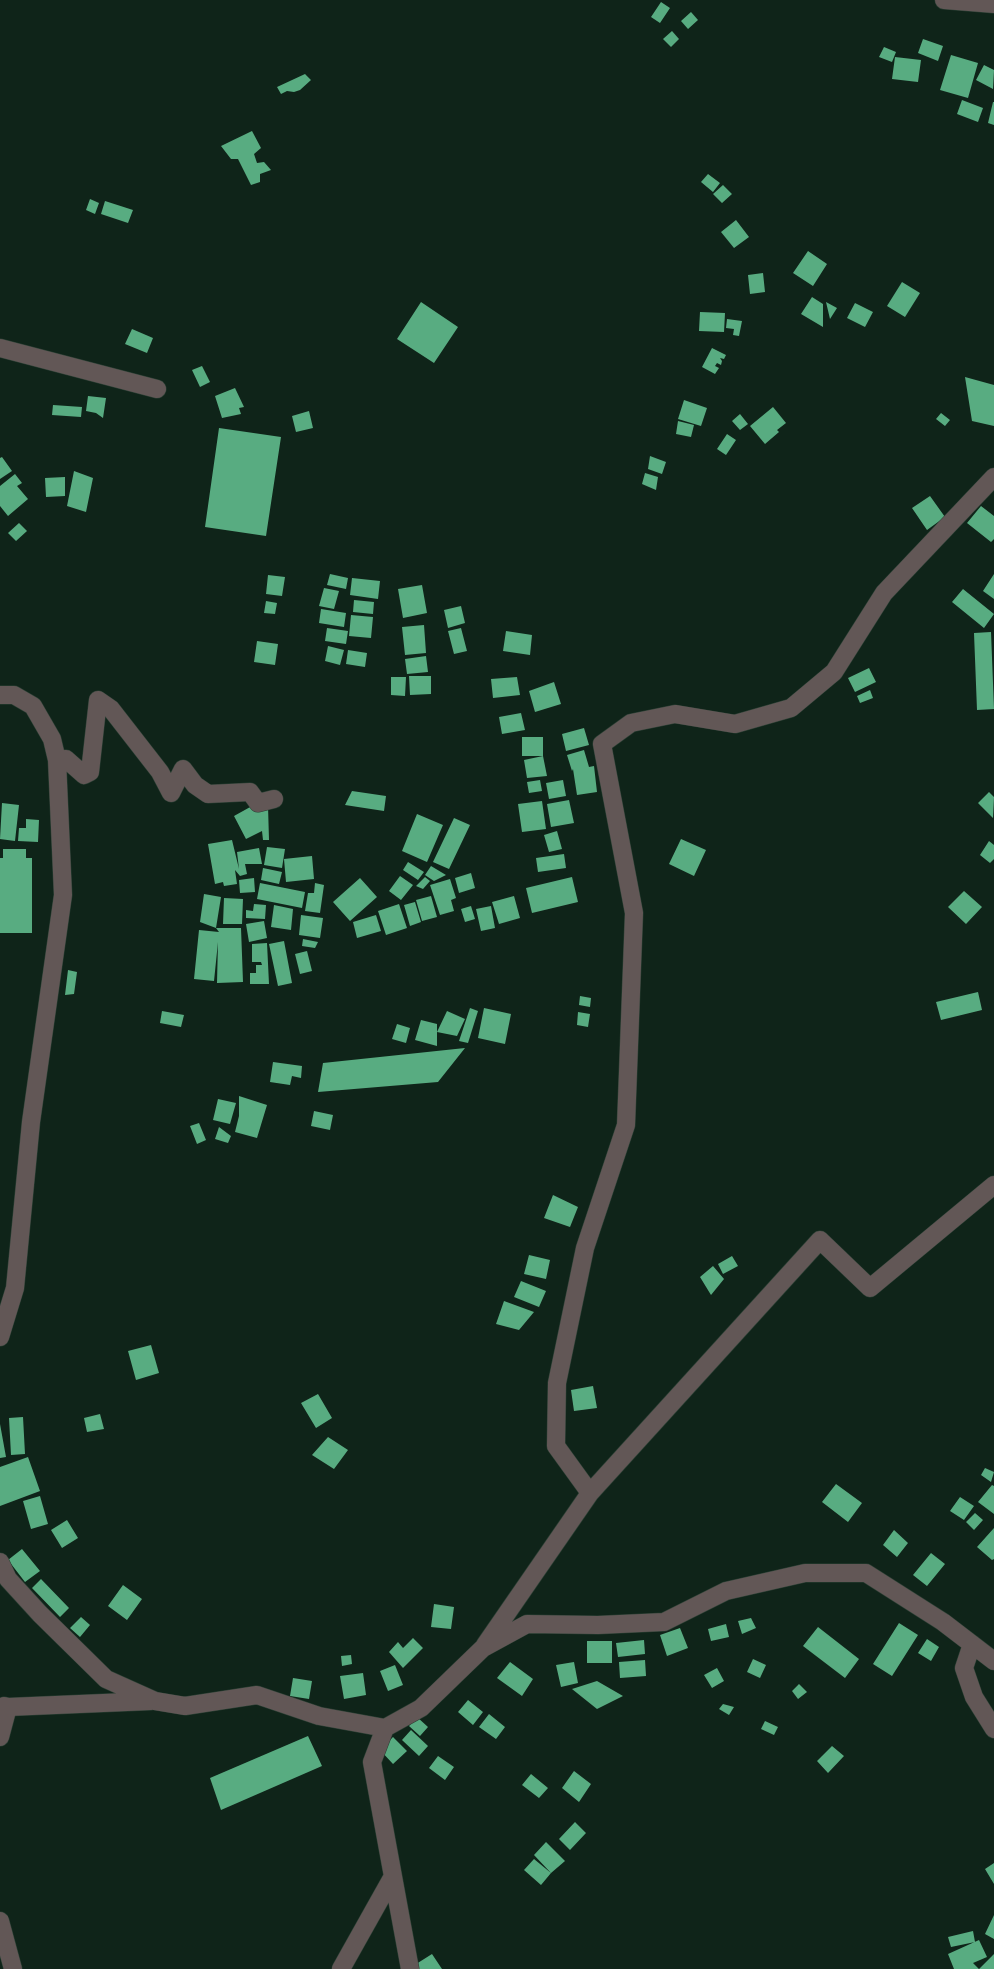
<!DOCTYPE html>
<html>
<head>
<meta charset="utf-8">
<style>
	body { margin:0 }
	canvas { display:block; background:#0f2419 }
</style>
</head>
<body>
<canvas width="994" height="1969"></canvas>
<script>
const ctx = document.querySelector('canvas').getContext('2d');
ctx.lineJoin = 'round';
function fill(path, color) {
  ctx.fillStyle = color;
  ctx.fill(path, 'evenodd');
}
function shape(rows) {
  const path = new Path2D();
  for (const r of rows) {
    path.moveTo(r[0], r[1]);
    for (let i = 2; i < r.length; i += 2) path.lineTo(r[i], r[i + 1]);
  }
  return path;
}
function trace(path, color, width, dash) {
  ctx.strokeStyle = color;
  ctx.lineWidth = width;
  ctx.lineCap = dash ? 'butt' : 'round';
  ctx.setLineDash(dash || []);
  ctx.stroke(path);
}
fill(shape([
	[661,2,670,8,660,23,651,17],
	[691,12,698,20,688,29,681,21],
	[672,31,679,39,671,47,663,39],
	[923,39,943,46,938,61,918,53],
	[884,47,896,52,892,62,879,57],
	[951,55,978,63,968,98,940,90],
	[895,57,921,60,918,82,892,79],
	[984,65,994,70,993,89,976,80],
	[305,74,311,80,300,90,294,92,287,91,281,94,277,87],
	[962,100,983,108,978,122,957,114],
	[993,102,994,102,994,125,988,123],
	[252,131,261,148,254,154,257,163,264,162,271,170,260,174,260,182,251,185,238,159,231,159,221,146],
	[708,174,720,183,713,192,701,182],
	[723,185,732,194,722,203,713,194],
	[90,199,99,203,95,214,86,210],
	[105,201,133,210,128,223,101,214],
	[736,220,749,237,734,248,721,232],
	[808,251,827,264,813,286,793,273],
	[763,273,765,292,750,294,748,275],
	[902,282,920,293,905,317,887,306],
	[812,297,823,304,823,327,801,314],
	[421,302,458,327,434,363,397,339],
	[826,302,837,308,830,319],
	[855,303,873,312,865,327,847,318],
	[700,312,725,313,724,332,699,331],
	[727,319,742,321,739,336,733,335,734,329,726,328],
	[132,329,153,338,147,353,125,344],
	[712,348,726,355,724,359,720,358,722,361,721,365,717,363,715,366,719,368,715,374,702,367],
	[202,366,210,382,200,387,192,370],
	[965,377,994,385,994,426,972,421],
	[235,388,244,407,239,408,241,414,222,418,215,396],
	[88,396,106,398,103,418,96,413,86,411],
	[684,400,707,408,701,426,678,419],
	[53,405,82,407,81,417,52,415],
	[773,407,786,423,777,430,779,432,765,444,750,426],
	[309,411,313,428,296,432,292,416],
	[941,413,950,420,945,426,936,419],
	[740,414,748,424,740,430,732,421],
	[678,421,694,425,691,437,676,434],
	[219,428,281,437,266,536,205,527],
	[727,434,736,440,726,455,717,449],
	[650,456,666,462,662,474,648,469],
	[2,457,12,471,0,479,0,458],
	[74,471,93,478,86,512,67,506],
	[645,473,658,477,656,490,642,484],
	[15,474,22,483,17,486,28,499,8,516,0,506,0,486],
	[65,477,65,496,46,497,45,478],
	[930,496,945,517,927,530,912,508],
	[981,506,994,516,994,539,991,542,967,523],
	[19,523,27,531,16,541,8,533],
	[330,574,348,578,346,589,327,585],
	[994,574,994,599,983,591],
	[268,575,285,577,282,596,266,594],
	[352,578,380,581,378,599,350,595],
	[422,585,427,613,403,618,398,589],
	[324,588,339,591,334,609,319,606],
	[963,589,994,614,984,628,952,602],
	[354,600,374,602,373,614,353,612],
	[266,601,277,603,275,614,264,613],
	[461,606,465,623,448,628,444,610],
	[321,609,346,613,344,627,319,623],
	[351,615,373,617,371,638,349,636],
	[424,625,426,653,405,655,402,627],
	[327,628,348,631,346,644,325,641],
	[461,628,467,651,454,654,448,631],
	[506,631,532,635,530,655,503,651],
	[991,632,994,709,977,710,974,633],
	[257,641,278,644,275,665,254,662],
	[328,646,344,650,340,665,325,661],
	[348,650,367,653,365,667,346,664],
	[426,656,428,672,407,674,405,659],
	[869,668,876,682,855,692,848,678],
	[409,676,431,676,431,694,410,695],
	[391,677,406,677,405,696,391,695],
	[517,677,520,695,493,698,491,679],
	[554,682,561,704,535,712,529,691],
	[870,690,873,698,860,703,857,696],
	[521,713,525,730,502,734,499,717],
	[584,728,589,745,566,751,562,734],
	[522,737,543,737,543,756,522,756],
	[584,750,589,767,594,766,597,792,577,795,573,769,572,771,567,755],
	[543,756,547,776,527,778,524,760],
	[540,780,542,791,529,793,527,782],
	[563,780,566,796,549,799,546,783],
	[352,791,386,796,384,811,345,805],
	[989,792,994,797,993,818,978,803],
	[569,800,574,823,551,827,547,804],
	[542,801,546,829,522,832,518,804],
	[2,803,19,805,15,841,0,839],
	[252,806,268,806,269,840,263,840,262,831,246,839,234,816],
	[417,814,443,825,427,862,402,851],
	[454,818,470,825,449,869,433,862],
	[26,819,39,820,38,842,18,841,19,828,26,828],
	[557,831,562,849,549,852,544,835],
	[681,839,706,850,694,876,669,864],
	[232,840,239,869,237,852,259,848,262,864,245,864,247,874,240,876,235,870,237,884,224,886,223,882,215,884,208,844],
	[989,841,994,845,994,859,990,863,980,855],
	[267,847,285,849,282,868,264,865],
	[3,849,26,849,26,858,32,858,32,933,0,933,0,858,3,858],
	[564,854,566,868,538,872,536,858],
	[312,856,314,879,286,882,284,859],
	[408,862,424,872,418,880,403,870],
	[431,866,446,875,434,881,425,875],
	[263,868,282,872,279,884,261,880],
	[471,873,475,888,459,893,455,878],
	[400,876,413,885,401,900,389,891],
	[425,877,430,881,423,889,416,886],
	[572,877,578,902,532,913,526,888],
	[254,878,255,892,240,893,239,880],
	[360,878,377,897,350,921,333,902],
	[450,879,456,898,451,900,454,911,440,915,430,885],
	[260,883,305,892,302,908,257,899],
	[315,883,324,885,320,913,305,911,308,893,314,893],
	[964,891,982,907,966,924,948,907],
	[204,894,221,897,216,928,200,922],
	[431,896,437,917,422,921,416,900],
	[514,896,520,918,499,924,492,902],
	[224,898,243,899,242,924,223,924],
	[415,902,421,922,410,926,404,905],
	[254,904,266,905,265,919,246,918,246,910,253,911],
	[399,904,407,928,386,935,378,911],
	[274,905,293,909,291,930,271,927],
	[471,906,475,919,465,922,461,909],
	[491,906,495,928,481,931,476,909],
	[301,915,323,918,320,938,299,935],
	[376,915,381,931,357,938,353,922],
	[264,921,267,938,249,942,246,924],
	[216,928,241,928,243,982,217,983,218,942,214,981,194,979,199,930,219,932],
	[303,939,318,942,315,948,302,946],
	[284,941,292,983,278,986,269,944],
	[267,943,269,984,250,984,250,973,256,973,256,965,262,965,261,962,252,962,252,944],
	[307,951,312,971,300,974,295,954],
	[68,970,77,972,74,994,65,995],
	[978,992,982,1010,941,1020,936,1002],
	[580,996,591,998,590,1007,579,1005],
	[470,1008,478,1011,468,1043,459,1041],
	[484,1008,511,1014,505,1044,478,1038],
	[162,1011,184,1015,181,1027,160,1023],
	[447,1011,465,1019,457,1036,437,1032],
	[578,1012,590,1014,588,1027,577,1025],
	[421,1020,437,1024,437,1046,415,1040],
	[397,1024,410,1028,406,1043,392,1039],
	[465,1048,438,1082,318,1092,323,1063],
	[273,1062,302,1066,301,1078,292,1076,290,1085,270,1082],
	[239,1096,267,1105,257,1138,235,1132,239,1116],
	[218,1099,236,1103,230,1124,213,1120],
	[314,1111,333,1115,330,1130,311,1126],
	[199,1123,206,1140,197,1144,190,1126],
	[219,1127,231,1136,228,1143,215,1139],
	[553,1195,578,1207,570,1227,544,1218],
	[529,1255,550,1260,546,1279,524,1274],
	[732,1256,738,1266,723,1274,718,1264],
	[713,1266,724,1279,711,1295,700,1277],
	[521,1281,546,1291,539,1307,514,1297],
	[504,1301,534,1312,519,1330,496,1324],
	[151,1345,159,1373,136,1380,128,1351],
	[593,1386,597,1408,574,1411,571,1390],
	[318,1394,332,1418,316,1428,301,1403],
	[100,1414,104,1429,87,1432,84,1418],
	[23,1417,25,1454,11,1455,9,1418],
	[0,1424,6,1457,0,1458],
	[328,1437,348,1450,334,1469,312,1455],
	[28,1457,40,1491,0,1506,0,1467],
	[985,1468,994,1472,991,1482,981,1475],
	[836,1484,862,1503,848,1522,822,1502],
	[992,1485,994,1486,994,1514,978,1502],
	[40,1496,48,1524,31,1529,23,1501],
	[960,1497,974,1506,964,1520,950,1511],
	[975,1513,983,1520,974,1530,966,1522],
	[67,1520,78,1538,62,1548,51,1530],
	[994,1528,994,1559,992,1560,977,1547],
	[894,1530,908,1543,897,1557,883,1545],
	[22,1549,40,1571,25,1582,8,1560],
	[931,1553,945,1564,927,1586,913,1575],
	[41,1579,69,1608,60,1617,32,1588],
	[123,1585,142,1599,127,1620,108,1606],
	[434,1604,454,1607,451,1629,431,1627],
	[81,1617,90,1625,80,1637,70,1628],
	[751,1618,756,1628,742,1634,738,1621],
	[899,1623,918,1635,892,1676,873,1664],
	[726,1624,729,1637,711,1641,708,1629],
	[818,1627,859,1659,845,1678,803,1646],
	[680,1628,688,1648,667,1656,660,1635],
	[413,1638,423,1648,403,1668,389,1652,398,1642,403,1648],
	[927,1639,939,1647,931,1661,918,1653],
	[644,1640,645,1654,618,1657,616,1643],
	[587,1641,612,1641,612,1663,587,1663],
	[351,1655,352,1664,342,1666,341,1656],
	[753,1659,766,1665,760,1678,747,1672],
	[645,1660,646,1676,620,1678,619,1662],
	[510,1662,533,1679,522,1696,497,1678],
	[574,1662,578,1683,561,1687,556,1665],
	[395,1665,403,1685,388,1691,380,1671],
	[717,1668,724,1681,712,1688,704,1675],
	[363,1673,366,1695,344,1699,340,1676],
	[293,1678,312,1681,309,1699,290,1696],
	[597,1681,623,1696,597,1709,572,1689],
	[799,1684,807,1692,798,1699,792,1691],
	[468,1700,483,1712,473,1725,458,1712],
	[723,1704,734,1707,729,1715,719,1709],
	[489,1714,505,1727,496,1739,479,1727],
	[417,1717,428,1727,420,1736,409,1726],
	[765,1721,778,1727,774,1735,761,1729],
	[411,1730,428,1746,419,1756,402,1740],
	[308,1736,322,1766,221,1810,210,1778],
	[393,1737,407,1751,393,1764,380,1750],
	[832,1746,844,1756,828,1773,817,1761],
	[438,1756,454,1767,445,1780,429,1768],
	[574,1771,591,1784,579,1802,562,1788],
	[531,1774,548,1788,539,1798,522,1785],
	[575,1822,586,1833,570,1850,559,1839],
	[546,1842,565,1861,551,1873,534,1855],
	[534,1859,551,1873,541,1885,524,1870],
	[994,1863,994,1884,985,1869],
	[994,1915,994,1939,985,1934],
	[973,1931,975,1942,951,1947,948,1937],
	[979,1940,987,1957,973,1963,979,1969,954,1969,948,1954],
	[432,1954,442,1969,415,1969,413,1966],
	[994,1954,994,1969,979,1969]
]), '#58ac81');
const minor = shape([
	[944,0,994,4],
	[0,348,157,389],
	[0,695,14,695,33,706,52,739,57,760,63,895,31,1122,15,1288,0,1337],
	[57,760,66,759,84,775,90,772,98,700,111,709,160,772,171,793,183,769,195,785,208,794,250,792,258,803,274,799],
	[590,1493,556,1446,557,1383,585,1248,626,1125,634,913,602,744,631,723,675,714,735,724,791,708,834,672,884,593,994,477],
	[0,1562,8,1579,40,1614,106,1679,155,1701,185,1706,257,1695,319,1716,385,1728,421,1708,483,1648,527,1624,598,1625,664,1622,726,1591,805,1573,866,1573,943,1622,994,1661],
	[972,1644,964,1668,974,1697,994,1729],
	[485,1645,590,1493,820,1240,870,1288,994,1185],
	[0,1714,8,1707,151,1701],
	[385,1728,372,1762,410,1969],
	[0,1737,8,1707,4,1706],
	[0,1921,13,1969],
	[341,1969,392,1878]
]);
trace(minor, '#2c4035', 19);
trace(minor, '#625756', 18);
</script>
</body>
</html>
